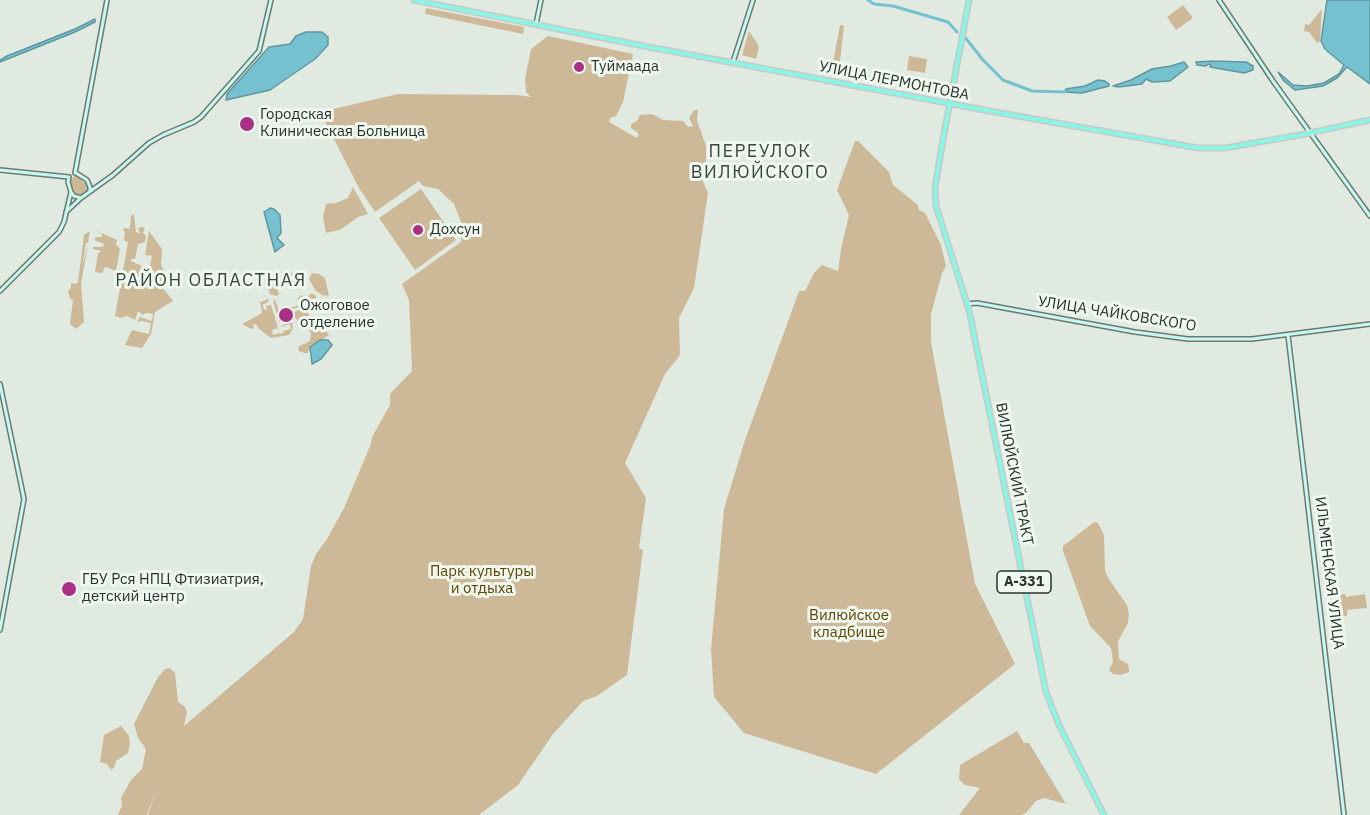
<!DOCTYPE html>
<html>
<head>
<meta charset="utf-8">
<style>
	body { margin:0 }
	canvas { display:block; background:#e1eae1 }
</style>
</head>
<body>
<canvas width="1370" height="815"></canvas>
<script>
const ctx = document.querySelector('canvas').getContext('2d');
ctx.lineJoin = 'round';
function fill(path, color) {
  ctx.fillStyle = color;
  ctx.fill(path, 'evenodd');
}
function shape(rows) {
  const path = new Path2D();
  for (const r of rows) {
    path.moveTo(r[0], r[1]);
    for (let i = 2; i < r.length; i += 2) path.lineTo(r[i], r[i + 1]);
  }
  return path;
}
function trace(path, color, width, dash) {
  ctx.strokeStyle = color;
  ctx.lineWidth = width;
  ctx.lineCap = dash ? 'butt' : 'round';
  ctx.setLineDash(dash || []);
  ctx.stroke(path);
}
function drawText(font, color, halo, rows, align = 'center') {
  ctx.font = font + ' "IBM Plex Sans",sans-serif';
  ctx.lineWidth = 6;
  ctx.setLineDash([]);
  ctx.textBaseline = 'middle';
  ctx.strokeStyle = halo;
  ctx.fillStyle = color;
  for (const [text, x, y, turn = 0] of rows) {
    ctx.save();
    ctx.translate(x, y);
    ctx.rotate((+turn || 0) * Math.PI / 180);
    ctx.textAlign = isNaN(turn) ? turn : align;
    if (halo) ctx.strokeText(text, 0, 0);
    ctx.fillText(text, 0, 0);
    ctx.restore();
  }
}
fill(shape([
	[1183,5,1193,18,1176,30,1167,17],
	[426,8,524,27,523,34,425,14],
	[1322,9,1320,41,1317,43,1309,32,1304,31,1305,24,1309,25],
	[840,25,844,26,839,70,832,68],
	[749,31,759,46,756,59,742,55],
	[548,36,633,54,623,102,616,116,610,118,609,122,637,138,639,134,631,128,631,124,637,121,640,115,652,114,663,120,683,121,688,127,693,126,689,118,694,110,698,110,697,120,706,146,706,172,701,177,708,193,694,288,679,318,680,355,665,374,625,463,646,498,639,548,643,550,627,675,597,696,583,701,553,734,518,785,479,815,148,815,156,790,147,815,118,815,122,805,121,798,131,780,142,769,146,749,138,738,134,724,158,677,165,669,170,668,175,673,178,702,184,706,187,712,184,726,294,632,303,619,311,566,316,554,327,539,344,508,371,444,372,437,390,405,390,394,412,371,409,300,402,284,461,242,462,224,454,204,438,189,423,186,419,181,375,212,359,188,320,112,398,94,517,95,531,97,526,92,525,79,531,49],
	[909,56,927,59,925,73,907,70],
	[855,141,858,141,889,172,893,185,918,205,919,210,925,213,941,245,946,266,942,273,931,314,931,342,975,584,1015,664,876,774,744,733,714,697,711,649,724,509,745,440,799,291,805,291,814,273,822,265,838,271,841,249,849,215,837,190],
	[75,175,87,185,88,189,84,194,76,194,73,191,70,181],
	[353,187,368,214,358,217,340,230,326,233,323,217,326,204,336,203,348,198],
	[421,189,456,240,415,270,379,218],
	[134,214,136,232,140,234,138,228,142,227,145,228,143,233,146,236,145,242,138,244,135,259,131,259,131,261,142,266,150,266,152,256,145,255,149,231,162,249,161,265,169,280,163,283,163,288,173,301,155,312,151,334,142,348,125,345,132,330,149,334,151,323,142,321,137,322,140,317,152,321,153,314,146,313,143,315,138,311,135,320,127,316,121,318,115,316,128,242,124,241,125,233,123,230,124,228,130,229,131,216],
	[95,230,117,240,116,244,120,249,116,271,105,267,102,273,95,272,98,253,102,251,93,249,93,247,103,247,104,244,94,240,96,237,102,237,102,234],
	[90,231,88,243,86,243,82,267,88,244,81,284,84,322,76,329,70,324,73,300,70,299,68,291,71,288,71,283,76,284,78,282,84,235],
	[295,272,299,278,302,293,296,277,290,278,291,283,277,288,279,295,276,296,270,294,266,279],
	[312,273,319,274,325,278,329,296,322,295,315,290,309,279],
	[310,294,314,294,317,298,310,299,310,303,305,308,313,321,321,317,321,324,329,335,310,347,308,353,304,353,299,351,298,347,310,341,311,333,303,320,298,321,293,315,294,312,301,309],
	[302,295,304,297,299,307,284,311,284,315,288,316,291,319,279,322,273,301,275,300,279,311,300,305,298,298],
	[269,299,268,302,262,305,265,310,267,310,266,306,271,305,278,328,272,330,273,335,280,333,282,334,284,331,291,329,290,324,280,327,289,321,292,323,293,328,289,335,271,338,259,329,256,324,253,325,254,328,251,329,242,324,262,313,260,302],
	[1094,522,1098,523,1104,535,1105,571,1110,581,1127,605,1129,614,1128,623,1118,641,1119,659,1128,664,1129,669,1129,672,1121,675,1113,674,1109,670,1113,662,1111,648,1090,626,1063,551,1063,546,1067,543],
	[1345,594,1346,597,1365,594,1367,608,1347,610,1347,616,1341,616,1337,595],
	[121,726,129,736,130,744,128,753,116,761,114,768,111,770,107,764,100,762,104,735],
	[1017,731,1024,743,1029,743,1066,804,1044,798,1036,801,1026,813,1021,815,959,815,980,788,965,785,959,779,960,765]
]), '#cdb997');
const water = shape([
	[1327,0,1370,0,1370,84,1347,67,1337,78,1323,86,1295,90,1284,81,1278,72,1293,85,1307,86,1324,83,1339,74,1344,65,1325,49,1321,41,1327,0],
	[95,19,95,22,75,32,0,62,0,60,7,56,75,29,95,19],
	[306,32,322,32,328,37,328,45,315,59,270,90,226,100,227,94,269,47,290,44,296,36,306,32],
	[1213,61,1246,62,1253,66,1253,70,1244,73,1210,67,1211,65,1209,64,1205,66,1197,65,1196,62,1213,61],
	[1184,62,1188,67,1170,81,1152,82,1146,79,1142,84,1119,87,1113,86,1131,80,1152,69,1171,66,1184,62],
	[1098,80,1105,81,1109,84,1109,86,1082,93,1065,92,1066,89,1085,86,1098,80],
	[270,208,274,209,280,215,281,233,277,238,284,245,275,252,264,212,270,208],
	[320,340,328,340,332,345,321,359,312,364,310,347,320,340]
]);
fill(water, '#76c1cf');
trace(water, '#60969e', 1.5);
trace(shape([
	[868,0,874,4,893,6,948,22,957,32],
	[964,36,983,60,1003,80,1032,91,1065,92]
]), '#76c1cf', 3);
const secondary = shape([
	[1219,0,1273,81,1370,216],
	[536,24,541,0],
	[733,62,753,0],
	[0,170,69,177],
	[75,173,107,0],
	[76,173,87,180,90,187,90,191],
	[69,177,68,182,71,192,74,196,81,198],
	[66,212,81,198,113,175,149,143,163,135,194,122,201,117,259,51,271,0],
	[0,291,59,232,64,222,71,192],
	[967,304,977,303,1135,332,1188,339,1252,339,1370,324],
	[1288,335,1344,815],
	[0,384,24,499,0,630]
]);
const primary = shape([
	[414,0,633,44,995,112,1198,148,1225,148,1300,135,1370,120],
	[969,0,943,140,935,188,936,206,969,310,1046,692,1059,725,1104,815]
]);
trace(secondary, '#707870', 6);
trace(primary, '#c8c9c8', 7);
trace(secondary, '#c5faf1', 3);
trace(primary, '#8bf5e3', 4);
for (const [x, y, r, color] of [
	[579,67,6,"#a93085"],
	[247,124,8,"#a93085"],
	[418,230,6,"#a93085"],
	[286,315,8,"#a93085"],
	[69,589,8,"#a93085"]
]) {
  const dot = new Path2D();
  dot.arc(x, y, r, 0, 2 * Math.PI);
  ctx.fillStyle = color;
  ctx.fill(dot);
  trace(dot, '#eef8ee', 2);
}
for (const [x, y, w] of [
	[1024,582,54]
]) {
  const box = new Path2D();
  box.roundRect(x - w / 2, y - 11, w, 22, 4.5);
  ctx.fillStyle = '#eef8ee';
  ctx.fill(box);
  trace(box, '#2c302c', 1.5);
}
drawText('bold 14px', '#2c302c', null, [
	["А-331",1024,582]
]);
drawText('15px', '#2c302c', '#eef8ee', [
	["Туймаада",591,67],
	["Городская",260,115],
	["Клиническая Больница",260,132],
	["Дохсун",430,230],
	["Ожоговое",300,306],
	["отделение",300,323],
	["ГБУ Рся НПЦ Фтизиатрия,",82,580],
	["детский центр",82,597]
], 'left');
drawText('15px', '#2c302c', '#eef8ee', [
	["УЛИЦА ЛЕРМОНТОВА",894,81,11],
	["УЛИЦА ЧАЙКОВСКОГО",1117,314,9],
	["ВИЛЮЙСКИЙ ТРАКТ",1014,474,79],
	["ИЛЬМЕНСКАЯ УЛИЦА",1329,573,83]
]);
drawText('15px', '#624400', '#eef8ee', [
	["Парк культуры",482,572],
	["и отдыха",482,589],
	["Вилюйское",849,616],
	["кладбище",849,633]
]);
ctx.letterSpacing = '1.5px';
drawText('18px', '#3d443d', '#eef8ee', [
	["ПЕРЕУЛОК",760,152],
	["ВИЛЮЙСКОГО",760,173],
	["РАЙОН ОБЛАСТНАЯ",211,281]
]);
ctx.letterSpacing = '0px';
</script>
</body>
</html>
